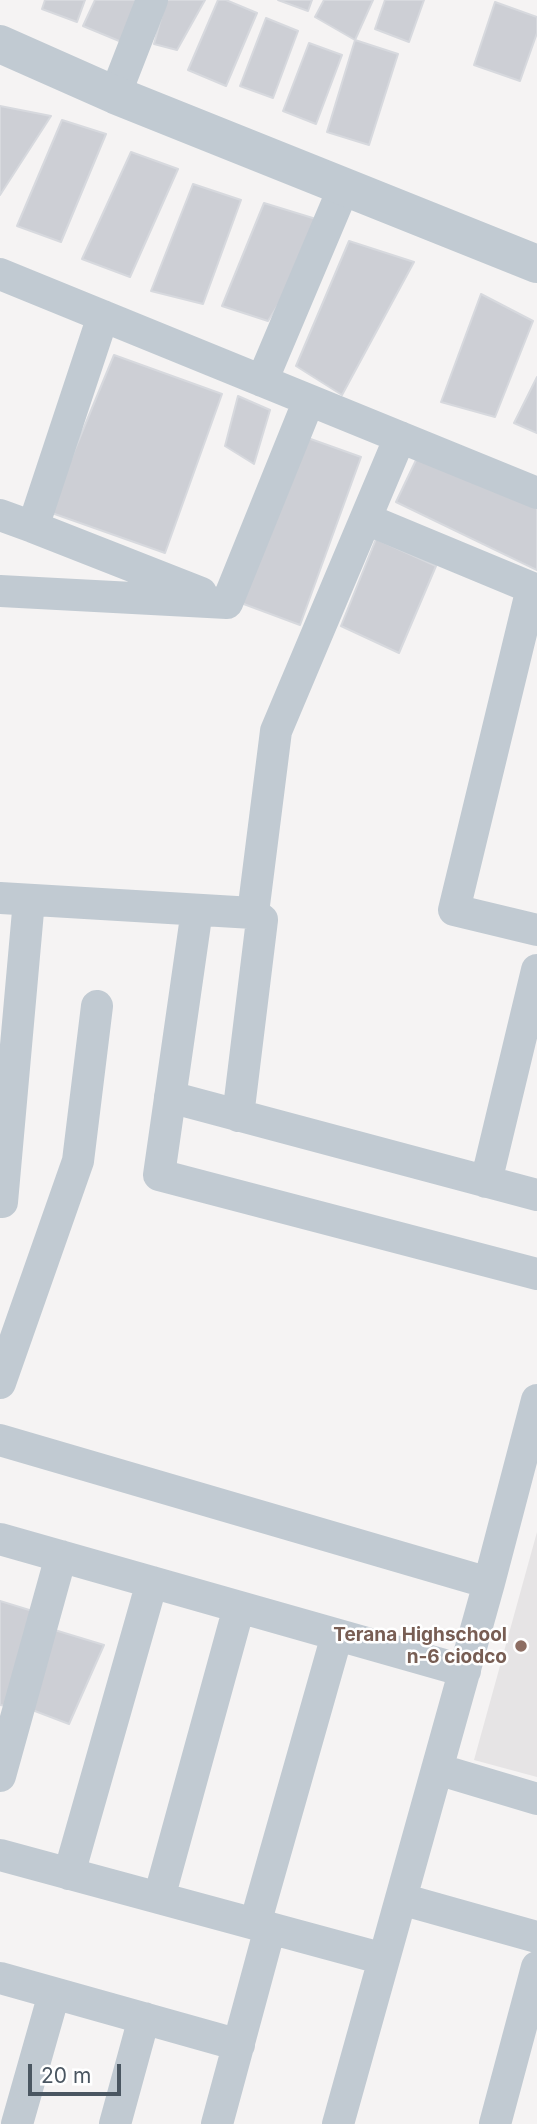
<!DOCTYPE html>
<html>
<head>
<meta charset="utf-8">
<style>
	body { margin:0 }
	#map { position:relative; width:537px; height:2124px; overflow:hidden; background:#f5f3f3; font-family:Inter,sans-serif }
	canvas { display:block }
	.scale { position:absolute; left:28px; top:2064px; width:93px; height:32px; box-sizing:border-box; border:4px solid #4a5661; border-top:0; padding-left:9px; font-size:21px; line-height:24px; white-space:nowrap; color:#4a5661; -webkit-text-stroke:5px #fff; paint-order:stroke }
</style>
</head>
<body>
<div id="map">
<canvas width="537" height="2124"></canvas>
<div class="scale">20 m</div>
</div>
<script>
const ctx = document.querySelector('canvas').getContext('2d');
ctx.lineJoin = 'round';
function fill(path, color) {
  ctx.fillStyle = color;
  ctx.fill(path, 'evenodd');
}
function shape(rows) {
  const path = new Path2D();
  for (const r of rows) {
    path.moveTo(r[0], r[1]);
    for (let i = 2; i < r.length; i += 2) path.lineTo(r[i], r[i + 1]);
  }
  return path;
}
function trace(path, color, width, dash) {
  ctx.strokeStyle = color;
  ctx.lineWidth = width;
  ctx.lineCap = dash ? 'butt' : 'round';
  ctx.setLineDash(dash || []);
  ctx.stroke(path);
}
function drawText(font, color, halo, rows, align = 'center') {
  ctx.font = font + ' Inter,sans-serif';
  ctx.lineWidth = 5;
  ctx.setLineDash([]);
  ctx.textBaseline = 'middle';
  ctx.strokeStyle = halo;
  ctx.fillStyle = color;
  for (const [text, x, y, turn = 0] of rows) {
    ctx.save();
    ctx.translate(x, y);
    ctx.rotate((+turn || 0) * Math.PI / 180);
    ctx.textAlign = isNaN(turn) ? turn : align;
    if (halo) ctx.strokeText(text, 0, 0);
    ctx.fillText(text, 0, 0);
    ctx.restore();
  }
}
fill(shape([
	[537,1532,537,1777,474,1760]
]), '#e6e4e5');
const building = shape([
	[45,0,85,0,77,22,42,9,45,0],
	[95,0,141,0,124,43,83,26,95,0],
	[166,0,205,0,177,50,154,44,166,0],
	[218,0,226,0,257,13,226,86,188,70,218,0],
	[278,0,312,0,308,11,278,0],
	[324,0,373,0,355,40,315,17,324,0],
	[385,0,424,0,409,42,375,29,385,0],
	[495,2,537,17,537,33,520,81,474,65,495,2],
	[266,18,298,31,273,98,240,86,266,18],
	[355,40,398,54,369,145,327,132,355,40],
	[309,43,342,55,316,124,283,111,309,43],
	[0,106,51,116,0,195,0,106],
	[62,120,106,134,61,242,17,226,62,120],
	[131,152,178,169,130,277,82,259,131,152],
	[193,184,241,200,203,304,151,291,193,184],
	[264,203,329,223,268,321,222,306,264,203],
	[349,241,414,262,342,395,296,366,349,241],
	[481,294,533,321,495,417,441,402,481,294],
	[114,355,222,394,165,553,49,512,114,355],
	[537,377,537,433,514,423,537,377],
	[238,396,270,410,254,464,225,446,238,396],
	[305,437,361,457,300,625,241,603,305,437],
	[417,458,537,508,537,570,396,502,417,458],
	[376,539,436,566,399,653,341,626,376,539],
	[0,1601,39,1613,13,1707,0,1705,0,1601],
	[48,1628,104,1645,69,1724,27,1708,48,1628]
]);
fill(building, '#cdcfd5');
trace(building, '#d7d9de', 2);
trace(shape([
	[115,95,152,0],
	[0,274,537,493],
	[262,381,344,187],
	[0,515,33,527,103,316],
	[366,519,537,590],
	[33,527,201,593],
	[532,588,454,910,537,930],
	[0,591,227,603,309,400],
	[0,898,253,913,276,731,400,437],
	[197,910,159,1175,537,1274],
	[170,1097,537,1195],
	[238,1116,262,920,253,913],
	[486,1182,537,970],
	[2,1202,29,900],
	[0,1383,78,1161,97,1006],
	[0,1440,489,1583],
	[0,1539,465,1671],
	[437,1769,537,1799],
	[0,1776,61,1556],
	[0,1855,384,1959],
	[69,1874,152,1582],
	[159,1898,239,1607],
	[401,1899,537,1937],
	[255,1924,337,1635],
	[0,1978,239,2045],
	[17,2124,54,1994],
	[115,2124,144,2018],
	[217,2124,270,1928],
	[338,2124,489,1583,537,1400],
	[495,2124,537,1967]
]), '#c1cad2', 32);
trace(shape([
	[0,44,115,95,537,264]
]), '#c1cad2', 38);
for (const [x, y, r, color] of [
	[521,1646,7,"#8d6e63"]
]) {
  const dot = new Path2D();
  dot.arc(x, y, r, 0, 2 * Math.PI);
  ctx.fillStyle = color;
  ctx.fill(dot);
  trace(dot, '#fff', 2.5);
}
drawText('bold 19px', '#785e54', '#fff', [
	["Terana Highschool",507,1635],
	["n-6 ciodco",507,1657]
], 'right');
</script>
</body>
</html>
